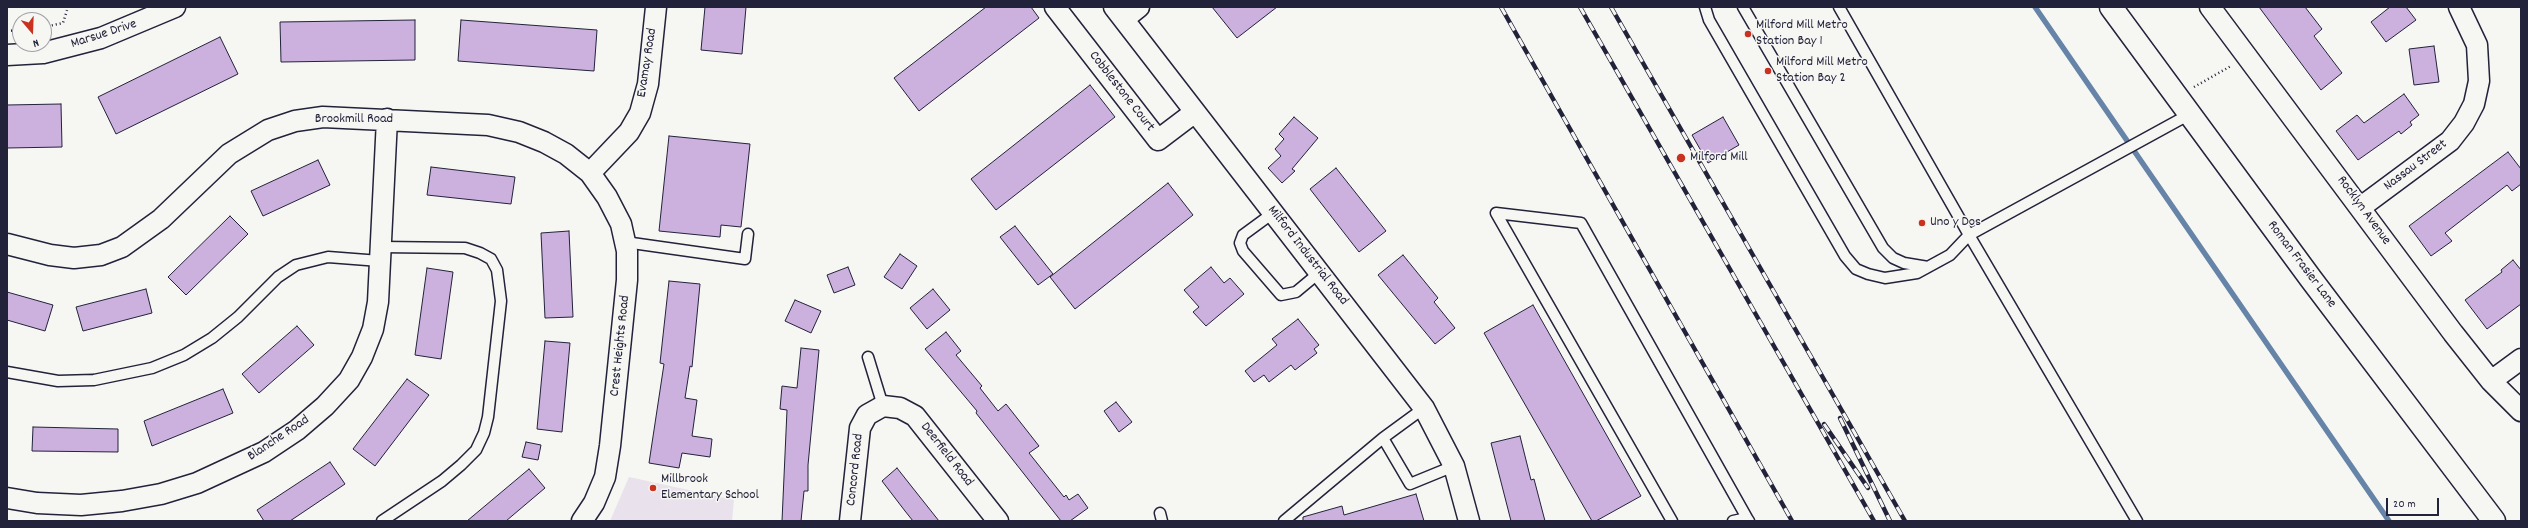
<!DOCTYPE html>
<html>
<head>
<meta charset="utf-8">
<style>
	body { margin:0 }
	#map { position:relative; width:2528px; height:528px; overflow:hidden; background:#f6f6f2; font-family:Dekko,sans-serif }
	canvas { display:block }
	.frame { position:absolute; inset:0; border:8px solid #22223b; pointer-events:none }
	.north { position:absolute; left:12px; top:12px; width:40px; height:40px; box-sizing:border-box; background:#f6f6f2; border:1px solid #a1a1a9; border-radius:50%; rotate:161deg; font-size:11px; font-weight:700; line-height:16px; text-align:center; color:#22223b }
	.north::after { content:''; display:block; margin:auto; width:14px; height:18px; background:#c8321e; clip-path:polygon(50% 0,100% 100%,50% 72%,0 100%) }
	.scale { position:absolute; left:2386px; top:498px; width:53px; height:18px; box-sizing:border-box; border:2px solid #22223b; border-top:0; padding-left:5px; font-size:12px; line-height:14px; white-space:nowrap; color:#22223b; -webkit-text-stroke:3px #f6f6f2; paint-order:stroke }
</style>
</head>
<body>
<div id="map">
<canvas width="2528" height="528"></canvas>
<div class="frame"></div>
<div class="north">N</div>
<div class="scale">20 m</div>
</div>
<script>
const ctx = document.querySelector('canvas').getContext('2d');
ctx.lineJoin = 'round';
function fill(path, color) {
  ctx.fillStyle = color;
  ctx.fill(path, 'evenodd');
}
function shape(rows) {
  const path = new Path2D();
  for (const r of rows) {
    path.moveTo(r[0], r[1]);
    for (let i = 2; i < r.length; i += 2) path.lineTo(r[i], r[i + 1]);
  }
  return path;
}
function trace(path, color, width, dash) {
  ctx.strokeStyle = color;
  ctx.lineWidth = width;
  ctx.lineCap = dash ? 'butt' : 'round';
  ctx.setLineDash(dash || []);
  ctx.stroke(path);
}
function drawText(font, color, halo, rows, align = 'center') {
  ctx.font = font + ' Dekko,sans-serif';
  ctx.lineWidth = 3;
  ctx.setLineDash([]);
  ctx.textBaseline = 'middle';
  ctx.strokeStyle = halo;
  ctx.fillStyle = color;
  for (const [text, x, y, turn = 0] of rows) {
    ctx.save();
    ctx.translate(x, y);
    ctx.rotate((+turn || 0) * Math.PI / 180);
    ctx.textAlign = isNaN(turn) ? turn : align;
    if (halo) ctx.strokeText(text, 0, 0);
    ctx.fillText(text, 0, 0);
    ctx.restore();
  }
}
fill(shape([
	[629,477,734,500,732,521,610,521]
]), '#e9e1ec');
trace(shape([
	[2035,7,2389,521]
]), '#6684a8', 5.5);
const building = shape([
	[705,7,746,7,742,54,701,50,705,7],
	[986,7,1031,7,1039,18,919,111,894,78,986,7],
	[1212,7,1277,7,1237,38,1212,7],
	[2259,7,2305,7,2322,29,2314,36,2342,73,2321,90,2259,7],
	[2390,7,2406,7,2416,20,2386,42,2371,22,2390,7],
	[415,20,415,60,281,62,280,22,415,20],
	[461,20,597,30,594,71,458,61,461,20],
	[220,37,238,74,116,134,98,97,220,37],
	[2434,46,2439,82,2414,85,2409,49,2434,46],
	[1090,85,1115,117,996,210,971,179,1090,85],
	[2404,94,2419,115,2410,122,2412,125,2401,134,2399,131,2358,160,2336,131,2357,115,2364,123,2404,94],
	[61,104,62,147,7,148,7,105,61,104],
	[1294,117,1318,138,1292,169,1295,171,1282,183,1268,168,1281,156,1275,149,1284,139,1279,134,1294,117],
	[1723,117,1739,145,1708,163,1692,135,1723,117],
	[669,136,750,144,741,227,721,225,720,237,659,231,669,136],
	[2508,152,2521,169,2521,184,2512,191,2507,185,2445,233,2452,241,2431,256,2409,226,2508,152],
	[318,160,330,185,263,216,251,191,318,160],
	[431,167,515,177,511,204,427,195,431,167],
	[1336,168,1386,231,1359,252,1310,189,1336,168],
	[1168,183,1193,215,1075,309,1050,277,1168,183],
	[230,216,248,234,186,295,168,277,230,216],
	[1015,226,1053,274,1038,285,1000,237,1015,226],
	[569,231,573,317,545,318,541,233,569,231],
	[900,254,917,266,902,289,884,277,900,254],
	[1403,255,1438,298,1434,302,1455,328,1435,344,1378,275,1403,255],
	[2513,260,2521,270,2521,304,2487,329,2465,300,2502,272,2501,270,2513,260],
	[848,267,855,285,834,293,827,275,848,267],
	[1211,267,1224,283,1230,278,1244,294,1206,326,1193,312,1199,307,1184,290,1211,267],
	[427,268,453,272,441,359,415,355,427,268],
	[669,281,700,284,692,367,690,366,685,398,697,400,692,436,712,439,710,457,682,453,679,468,649,463,664,364,660,363,669,281],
	[146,289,152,313,83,331,76,307,146,289],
	[933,289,950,310,927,329,910,308,933,289],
	[7,292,53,305,45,331,7,320,7,292],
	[795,300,821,311,811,333,785,321,795,300],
	[1533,305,1641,496,1596,521,1592,521,1484,333,1533,305],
	[1298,319,1319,345,1314,349,1317,353,1295,370,1291,365,1269,382,1264,375,1254,382,1245,371,1277,345,1272,339,1298,319],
	[297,326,314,345,259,393,242,374,297,326],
	[946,332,961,351,956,355,982,386,980,388,998,411,1006,404,1039,446,1029,453,1064,497,1066,495,1069,500,1078,494,1088,508,1070,521,1061,521,976,413,977,411,925,349,946,332],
	[545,341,570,343,562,432,537,429,545,341],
	[801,348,819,350,808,465,808,491,804,491,801,521,782,521,787,410,780,409,782,386,797,388,801,348],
	[407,379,429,395,375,466,353,449,407,379],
	[223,389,233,413,152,446,144,421,223,389],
	[1116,402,1132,422,1119,432,1104,411,1116,402],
	[33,427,118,429,118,452,32,451,33,427],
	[1520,436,1531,480,1534,479,1545,521,1511,521,1491,443,1520,436],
	[526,442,541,445,538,460,522,457,526,442],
	[330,462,345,484,290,521,264,521,257,510,330,462],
	[897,468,912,487,939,521,913,521,905,511,882,481,897,468],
	[529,469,545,488,506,521,467,521,529,469],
	[1416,494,1424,521,1303,521,1303,517,1342,506,1344,515,1416,494]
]);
fill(building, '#ccb0dd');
trace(building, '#22223b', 1);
const service = shape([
	[1705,7,1709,20,1845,256,1856,269,1868,274,1885,278,1917,273,1950,255,1969,235,2190,114],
	[1743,7,1883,248,1893,258,1904,263,1928,267],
	[1839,7,1969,235,2137,521],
	[1273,213,1243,235,1240,243,1243,251,1281,295,1296,292,1320,272],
	[625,242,745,259,748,234],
	[381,247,465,248,480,253,491,259,497,270,501,301,488,417,484,433,476,450,461,465,442,481,382,521],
	[868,357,883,406],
	[7,372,58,381,94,380,152,368,184,355,212,338,238,317,278,277,296,265,328,257,380,261],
	[1424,408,1383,438,1410,484,1454,466],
	[1160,513,1162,521],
	[1284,521,1383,438],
	[1672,521,1496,213,1581,223,1747,518],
	[1733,521,1747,518,1749,521]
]);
const minor = shape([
	[1055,7,1158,140,1195,112],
	[1114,7,1424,408,1454,466,1469,521],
	[2210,7,2453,333,2491,381,2521,411],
	[1124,19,1139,7],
	[7,55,43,53,101,38,175,7],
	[590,173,629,132,640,113,648,84,656,7],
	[2361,207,2450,141,2464,123,2474,104,2479,81,2477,45,2459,7],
	[7,244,50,255,74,258,101,255,122,247,161,219,229,154,268,130,295,121,323,117,488,125,519,132,544,142,566,154,590,173,607,197,621,224,627,251,627,280,610,446,605,477,594,503,582,521],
	[2491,381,2521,359],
	[7,498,37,503,81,505,122,501,161,494,197,483,264,452,297,430,325,406,349,380,362,357,373,329,378,302,387,119],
	[850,521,860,428,867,415,883,406,900,408,915,416,998,521]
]);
const tertiary = shape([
	[2111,7,2311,279,2494,521]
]);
trace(service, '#22223b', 13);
trace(minor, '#22223b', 23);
trace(tertiary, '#22223b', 25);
trace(shape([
	[44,27,63,23,68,7],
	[7,31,20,30],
	[2194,87,2231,66]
]), '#22223b', 2.5, [1, 3]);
trace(service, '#f6f6f2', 10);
trace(minor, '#f6f6f2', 20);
trace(tertiary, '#f6f6f2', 22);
const rail = shape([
	[1501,7,1792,521],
	[1580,7,1874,521],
	[1611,7,1905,521],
	[1840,418,1890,521],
	[1824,424,1868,488]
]);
trace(rail, '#22223b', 4.5);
trace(rail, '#f6f6f2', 3, [9]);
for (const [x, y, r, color] of [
	[1748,34,4,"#c8321e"],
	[1768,71,4,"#c8321e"],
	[1681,158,5,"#c8321e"],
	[1922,223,4,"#c8321e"],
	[653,488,4,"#c8321e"]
]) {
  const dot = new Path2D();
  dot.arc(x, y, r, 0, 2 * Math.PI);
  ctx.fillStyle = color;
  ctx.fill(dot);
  trace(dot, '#f6f6f2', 1.5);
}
drawText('14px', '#22223b', '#f6f6f2', [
	["Milford Mill Metro",1756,26],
	["Station Bay 1",1756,42],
	["Milford Mill Metro",1776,63],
	["Station Bay 2",1776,79],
	["Milford Mill",1690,158],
	["Uno y Dos",1930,223],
	["Millbrook",661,480],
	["Elementary School",661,496]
], 'left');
drawText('14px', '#22223b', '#f6f6f2', [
	["Marsue Drive",104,35,-18],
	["Evamay Road",648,63,-81],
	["Cobblestone Court",1121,92,52],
	["Brookmill Road",354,120],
	["Nassau Street",2416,166,-37],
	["Rocklyn Avenue",2363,211,54],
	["Milford Industrial Road",1307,256,52],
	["Roman Frasier Lane",2301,265,53],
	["Crest Heights Road",621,346,-84],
	["Blanche Road",279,439,-34],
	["Deerfield Road",946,455,52],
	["Concord Road",856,470,-84]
]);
</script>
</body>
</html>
